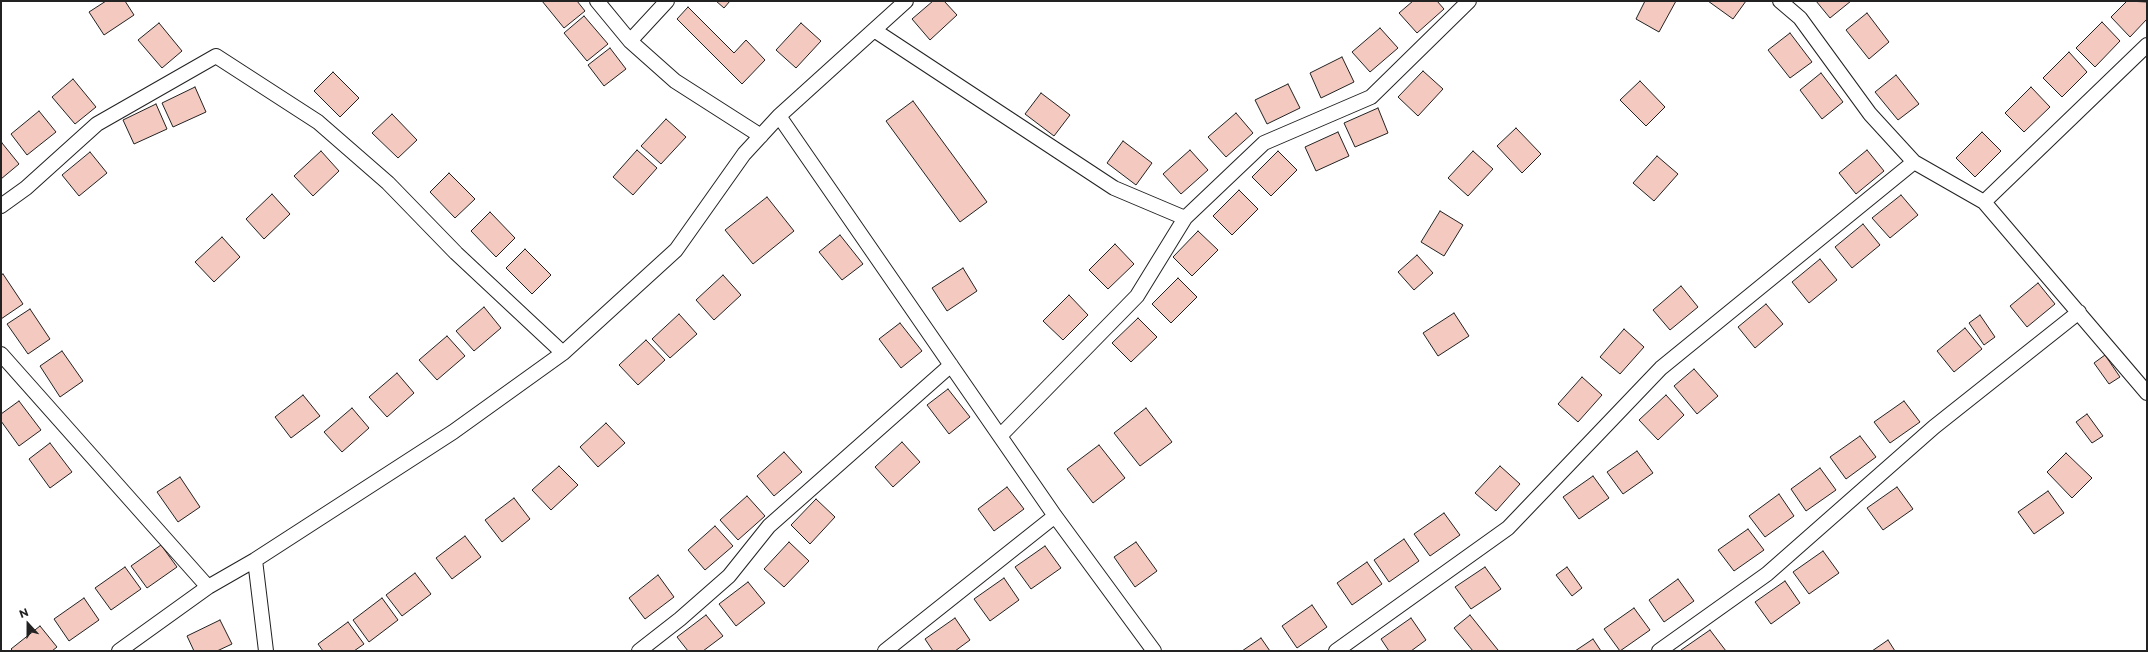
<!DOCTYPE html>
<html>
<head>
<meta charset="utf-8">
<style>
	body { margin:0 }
	#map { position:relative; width:2148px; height:652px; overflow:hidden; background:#fff; font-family:Montserrat,sans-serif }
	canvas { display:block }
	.frame { position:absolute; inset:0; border:2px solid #222; pointer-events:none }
	.north { position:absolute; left:8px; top:604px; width:40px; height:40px; -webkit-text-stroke:3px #fff; paint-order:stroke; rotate:339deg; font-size:11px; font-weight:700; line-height:16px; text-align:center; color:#222 }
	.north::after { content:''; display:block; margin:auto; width:14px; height:18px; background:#222; clip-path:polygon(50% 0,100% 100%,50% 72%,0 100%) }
</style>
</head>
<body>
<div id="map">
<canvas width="2148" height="652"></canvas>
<div class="frame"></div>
<div class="north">N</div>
</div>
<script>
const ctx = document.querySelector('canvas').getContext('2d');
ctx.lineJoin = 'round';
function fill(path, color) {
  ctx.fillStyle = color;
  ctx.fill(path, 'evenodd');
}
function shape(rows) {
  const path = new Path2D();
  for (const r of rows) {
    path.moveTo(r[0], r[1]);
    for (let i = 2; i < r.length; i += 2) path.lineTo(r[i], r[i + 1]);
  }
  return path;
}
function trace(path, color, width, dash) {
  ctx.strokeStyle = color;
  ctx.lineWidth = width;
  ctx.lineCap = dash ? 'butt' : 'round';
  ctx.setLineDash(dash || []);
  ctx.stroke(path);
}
const building = shape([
	[106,1,125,1,134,15,104,35,89,12,106,1],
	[542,1,577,1,585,11,564,28,542,1],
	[716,1,730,1,724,8,716,1],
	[933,1,944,1,957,15,930,40,912,19,933,1],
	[1413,1,1437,1,1444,9,1417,33,1399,13,1413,1],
	[1645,1,1676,1,1659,32,1636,19,1645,1],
	[1708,1,1746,1,1733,19,1708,1],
	[1816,1,1851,1,1830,18,1816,1],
	[2127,1,2147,2,2147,19,2130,37,2111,17,2127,1],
	[688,7,734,53,746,40,765,60,742,84,677,19,688,7],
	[1867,13,1889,42,1869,59,1846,30,1867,13],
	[584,16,608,44,587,61,564,33,584,16],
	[2102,22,2120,41,2095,67,2076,48,2102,22],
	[159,23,182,51,162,68,138,40,159,23],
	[801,23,821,41,796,68,776,50,801,23],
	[1380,28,1398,48,1370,72,1352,52,1380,28],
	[1790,33,1812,62,1790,78,1768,50,1790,33],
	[610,48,626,69,604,86,588,65,610,48],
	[2069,52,2087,72,2062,97,2043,78,2069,52],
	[1342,57,1354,82,1321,98,1310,73,1342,57],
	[1423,71,1443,89,1418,116,1398,97,1423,71],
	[333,72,359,98,340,117,314,91,333,72],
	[1821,73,1843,102,1822,119,1800,90,1821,73],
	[1896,75,1919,104,1898,120,1875,92,1896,75],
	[73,79,96,107,75,124,52,97,73,79],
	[1640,81,1665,107,1646,126,1620,100,1640,81],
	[1288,84,1300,108,1267,124,1255,100,1288,84],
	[195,87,206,112,173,127,162,103,195,87],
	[2031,87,2050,107,2024,132,2005,113,2031,87],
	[1041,93,1070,115,1054,136,1025,114,1041,93],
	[913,101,987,202,960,222,886,121,913,101],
	[156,104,167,129,134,144,123,120,156,104],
	[1378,108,1388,133,1355,147,1344,123,1378,108],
	[39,111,56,132,27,155,11,134,39,111],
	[1236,113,1253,133,1226,157,1208,137,1236,113],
	[392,114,417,140,398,158,372,133,392,114],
	[666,119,686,137,661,164,641,146,666,119],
	[1516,128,1541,154,1522,173,1497,146,1516,128],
	[1338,132,1349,156,1316,171,1305,147,1338,132],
	[1982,132,2001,151,1975,177,1956,158,1982,132],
	[1123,141,1152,163,1136,185,1107,163,1123,141],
	[2,143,19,164,1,179,1,144,2,143],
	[637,150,657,168,633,195,613,177,637,150],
	[1190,150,1208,170,1181,194,1163,174,1190,150],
	[1867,150,1884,171,1856,194,1839,173,1867,150],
	[321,151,339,171,313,196,294,176,321,151],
	[1278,151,1297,170,1271,196,1252,177,1278,151],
	[1473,151,1493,169,1468,196,1448,178,1473,151],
	[90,152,107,173,79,196,62,175,90,152],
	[1657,156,1678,174,1654,201,1633,183,1657,156],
	[449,173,475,199,455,218,430,192,449,173],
	[1239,190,1258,209,1232,235,1213,216,1239,190],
	[272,194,290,214,264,239,246,219,272,194],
	[1901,195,1918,215,1890,238,1872,218,1901,195],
	[767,197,794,231,753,264,725,230,767,197],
	[1440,211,1463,225,1444,256,1421,242,1440,211],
	[490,212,515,238,496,257,471,231,490,212],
	[1863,224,1880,245,1852,268,1835,247,1863,224],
	[1198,231,1218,250,1192,276,1173,257,1198,231],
	[840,235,863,264,842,280,819,252,840,235],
	[222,237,240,257,214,282,195,262,222,237],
	[1115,244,1134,264,1108,289,1089,270,1115,244],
	[525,249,551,275,532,294,506,268,525,249],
	[1417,255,1433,273,1414,290,1398,272,1417,255],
	[1820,259,1837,280,1809,303,1792,282,1820,259],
	[963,268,977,291,947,311,932,288,963,268],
	[3,274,23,304,1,319,1,275,3,274],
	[723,275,741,295,714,320,696,300,723,275],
	[1178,278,1197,297,1171,323,1152,304,1178,278],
	[2038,283,2055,304,2027,327,2010,306,2038,283],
	[1681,286,1698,307,1670,330,1653,310,1681,286],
	[1069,295,1088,315,1063,340,1043,321,1069,295],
	[1766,304,1783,324,1755,348,1738,327,1766,304],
	[484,307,501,328,474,351,456,331,484,307],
	[30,309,50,339,28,354,7,324,30,309],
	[1454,313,1469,336,1438,356,1423,333,1454,313],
	[679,314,697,334,670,358,652,339,679,314],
	[1980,315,1995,337,1984,345,1969,323,1980,315],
	[1138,318,1157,337,1131,362,1112,343,1138,318],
	[900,323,922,351,901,368,879,339,900,323],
	[1965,328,1982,349,1954,372,1937,351,1965,328],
	[1624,329,1644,347,1620,374,1600,357,1624,329],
	[447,336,465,356,437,380,419,360,447,336],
	[646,340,665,360,638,385,619,365,646,340],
	[62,351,83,381,60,397,40,366,62,351],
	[2105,355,2120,377,2109,384,2094,363,2105,355],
	[1694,369,1718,396,1697,414,1674,386,1694,369],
	[397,373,414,393,387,417,369,397,397,373],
	[1582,377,1602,395,1578,422,1558,404,1582,377],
	[948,389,970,417,949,434,927,405,948,389],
	[303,395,320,416,291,438,275,417,303,395],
	[1666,395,1684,415,1658,440,1639,420,1666,395],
	[19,401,41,430,19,446,1,421,1,414,19,401],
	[1904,401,1920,422,1890,443,1874,422,1904,401],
	[352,408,369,428,342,452,324,432,352,408],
	[1146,408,1172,442,1140,466,1114,433,1146,408],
	[2087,414,2103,436,2092,443,2076,422,2087,414],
	[606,423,625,443,598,467,580,447,606,423],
	[1860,436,1876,457,1846,479,1830,457,1860,436],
	[902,442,920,462,893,487,875,467,902,442],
	[50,443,72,472,50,488,29,459,50,443],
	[1099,445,1125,478,1093,503,1067,469,1099,445],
	[1637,451,1653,473,1623,494,1607,472,1637,451],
	[784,452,802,472,774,496,757,476,784,452],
	[2066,453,2092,478,2072,498,2047,472,2066,453],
	[559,466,578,485,551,510,532,490,559,466],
	[1500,466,1520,484,1496,511,1475,493,1500,466],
	[1820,468,1836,490,1806,511,1791,489,1820,468],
	[1593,476,1609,498,1579,519,1563,497,1593,476],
	[180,477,200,507,178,522,157,492,180,477],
	[1007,487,1024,509,994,531,978,509,1007,487],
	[1897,487,1913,509,1883,530,1867,508,1897,487],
	[2048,491,2064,513,2034,534,2018,512,2048,491],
	[1779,494,1794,516,1765,537,1749,516,1779,494],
	[747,496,765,516,738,540,720,520,747,496],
	[514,498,530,519,502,542,485,520,514,498],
	[816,499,835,517,810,544,791,525,816,499],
	[1444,513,1460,535,1430,556,1414,534,1444,513],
	[715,526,733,546,705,570,688,550,715,526],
	[1748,529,1764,550,1734,571,1718,550,1748,529],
	[465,536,481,557,452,579,436,558,465,536],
	[1404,539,1419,561,1389,582,1374,560,1404,539],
	[789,542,809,561,784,587,764,569,789,542],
	[1136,542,1157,571,1135,587,1114,557,1136,542],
	[161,545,177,567,147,588,131,566,161,545],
	[1045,546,1061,568,1031,589,1015,567,1045,546],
	[1823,551,1839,573,1809,594,1793,572,1823,551],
	[1367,562,1382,584,1352,605,1337,583,1367,562],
	[125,567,141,589,111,610,95,588,125,567],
	[1485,567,1501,589,1471,609,1455,587,1485,567],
	[1567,567,1582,588,1572,596,1556,575,1567,567],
	[415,573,431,594,402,616,386,595,415,573],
	[658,575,674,597,645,619,629,598,658,575],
	[1004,578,1019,600,990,621,974,599,1004,578],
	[1678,579,1694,601,1664,622,1649,600,1678,579],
	[1785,581,1800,603,1771,624,1755,602,1785,581],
	[748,582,765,603,736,626,719,604,748,582],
	[84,598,99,620,69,641,54,619,84,598],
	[382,598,398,620,369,642,353,620,382,598],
	[1312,605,1327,627,1297,648,1282,626,1312,605],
	[1634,608,1650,630,1620,651,1604,629,1634,608],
	[706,615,723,636,703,651,688,651,677,637,706,615],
	[1470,615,1498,650,1497,651,1473,651,1454,628,1470,615],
	[955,618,970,640,955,651,933,651,925,639,955,618],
	[1411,618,1426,640,1411,651,1389,651,1381,639,1411,618],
	[220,620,232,644,217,651,194,651,187,636,220,620],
	[348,622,364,644,354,651,323,651,318,644,348,622],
	[40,626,57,647,52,651,13,651,11,649,40,626],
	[1710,630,1726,651,1681,651,1681,650,1710,630],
	[1261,638,1270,651,1242,651,1261,638],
	[1593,639,1601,651,1575,651,1593,639],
	[1888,640,1895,651,1872,651,1888,640]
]);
fill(building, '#f3c9c0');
trace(building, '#222', 1);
const street = shape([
	[597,1,630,41,675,81,761,136],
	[1780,1,1800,18,1870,114,1914,162,1984,202,2147,393],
	[874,30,1114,188,1185,218],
	[630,41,667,1],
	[779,116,1055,516,1154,651],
	[1984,202,2147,45],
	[1,206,26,188,97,124,216,56,318,122,388,183,456,253,563,353],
	[1,354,208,587],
	[1000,436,1137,296,1185,218,1264,143,1371,97,1469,1],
	[255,560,266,651],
	[119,651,208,587,255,560,453,432,563,353,676,250,744,154,779,116,906,1],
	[639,651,680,619,729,576,769,526,951,365],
	[885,651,1055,516],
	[1336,651,1508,528,1661,368,1914,162],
	[1659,651,1767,574,1934,427,2079,312]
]);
trace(street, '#222', 16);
trace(street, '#fff', 14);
</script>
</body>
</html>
